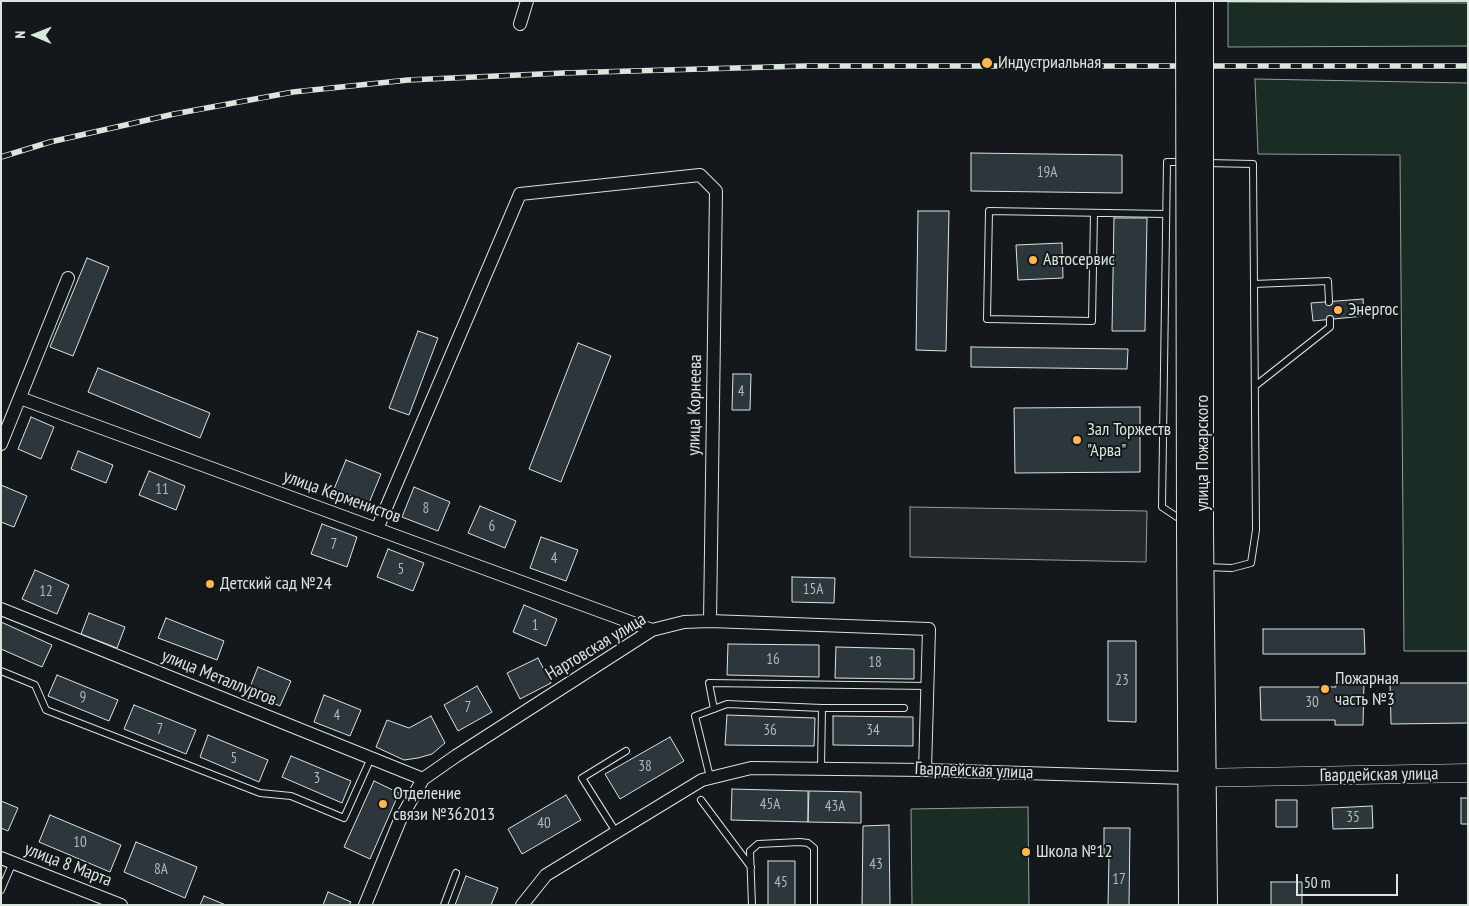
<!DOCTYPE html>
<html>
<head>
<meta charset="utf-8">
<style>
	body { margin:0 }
	#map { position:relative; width:1469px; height:906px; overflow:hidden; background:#14181c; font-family:"PT Sans Narrow",sans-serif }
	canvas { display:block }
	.frame { position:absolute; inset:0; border:2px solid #d8e6dc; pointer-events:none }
	.north { position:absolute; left:10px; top:10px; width:50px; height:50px; -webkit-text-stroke:4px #14181c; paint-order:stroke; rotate:271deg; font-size:14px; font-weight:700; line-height:20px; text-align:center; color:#d8e6dc }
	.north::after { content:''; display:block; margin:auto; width:18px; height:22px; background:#d8e6dc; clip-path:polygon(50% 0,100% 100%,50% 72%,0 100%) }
	.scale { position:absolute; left:1296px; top:874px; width:102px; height:22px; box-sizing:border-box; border:2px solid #d8e6dc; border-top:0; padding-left:6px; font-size:15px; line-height:18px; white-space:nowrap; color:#d8e6dc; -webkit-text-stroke:4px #14181c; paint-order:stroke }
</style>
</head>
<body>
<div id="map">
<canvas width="1469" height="906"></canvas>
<div class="frame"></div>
<div class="north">N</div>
<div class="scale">50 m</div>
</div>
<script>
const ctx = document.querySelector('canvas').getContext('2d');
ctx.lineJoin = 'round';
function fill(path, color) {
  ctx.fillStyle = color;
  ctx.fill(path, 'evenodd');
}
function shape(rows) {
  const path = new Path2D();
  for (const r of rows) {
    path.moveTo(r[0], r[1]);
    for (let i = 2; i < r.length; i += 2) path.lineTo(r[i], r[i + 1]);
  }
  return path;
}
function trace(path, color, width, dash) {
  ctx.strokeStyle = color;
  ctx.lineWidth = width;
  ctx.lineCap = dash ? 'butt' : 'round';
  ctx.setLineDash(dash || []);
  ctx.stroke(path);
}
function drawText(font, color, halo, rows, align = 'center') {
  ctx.font = font + ' "PT Sans Narrow",sans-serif';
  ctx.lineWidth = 4;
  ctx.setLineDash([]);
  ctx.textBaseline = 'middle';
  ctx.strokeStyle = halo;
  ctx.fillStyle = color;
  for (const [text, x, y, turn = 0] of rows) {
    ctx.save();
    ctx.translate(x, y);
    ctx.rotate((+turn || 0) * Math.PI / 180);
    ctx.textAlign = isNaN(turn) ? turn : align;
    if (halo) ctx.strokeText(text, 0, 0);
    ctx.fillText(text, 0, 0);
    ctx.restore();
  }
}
const green = shape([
	[1228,2,1468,3,1468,46,1228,47,1228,2],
	[1255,79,1468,83,1468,651,1404,651,1400,155,1258,154,1255,79],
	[1028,807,1029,905,912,905,911,809,1028,807]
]);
fill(green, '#1a2d24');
trace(green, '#939e99', 1);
const parking = shape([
	[910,507,1147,511,1146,562,910,557,910,507]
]);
fill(parking, '#24282b');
trace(parking, '#939e99', 1);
const building = shape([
	[971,153,1122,155,1122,193,971,191,971,153],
	[918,211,949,211,946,351,916,350,918,211],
	[1114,218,1147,218,1145,331,1112,331,1114,218],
	[1062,243,1063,278,1018,280,1016,245,1062,243],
	[87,258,109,267,73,356,50,347,87,258],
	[1363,299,1364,316,1313,321,1311,303,1363,299],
	[418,331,438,338,409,415,389,408,418,331],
	[578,343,611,356,561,482,529,469,578,343],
	[971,347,1128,349,1127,369,971,367,971,347],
	[98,368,210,413,200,438,88,392,98,368],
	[733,374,751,374,750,410,732,410,733,374],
	[1140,407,1140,472,1015,473,1014,408,1140,407],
	[31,417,54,427,41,459,18,449,31,417],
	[78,451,113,465,106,483,71,469,78,451],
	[346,460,381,474,369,503,334,489,346,460],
	[149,471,185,486,176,510,139,495,149,471],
	[1,485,27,496,14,527,1,522,1,485],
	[414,487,450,502,438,531,402,517,414,487],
	[480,506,516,521,505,548,468,533,480,506],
	[322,524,357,537,347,567,311,554,322,524],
	[541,537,578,550,566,581,530,568,541,537],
	[388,549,424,563,413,591,377,577,388,549],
	[35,570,69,585,57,614,22,599,35,570],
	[792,577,835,578,834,603,792,602,792,577],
	[524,605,557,619,546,646,513,632,524,605],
	[89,613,125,627,117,648,81,634,89,613],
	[166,618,224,641,217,660,158,638,166,618],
	[1,622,52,645,42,667,1,649,1,622],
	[1263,629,1364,629,1365,654,1263,654,1263,629],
	[1108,641,1136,641,1136,722,1108,721,1108,641],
	[728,644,819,645,819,677,727,675,728,644],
	[836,647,914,649,914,679,835,678,836,647],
	[538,658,551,683,520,699,507,673,538,658],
	[258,667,291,681,280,706,248,692,258,667],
	[57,675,118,700,109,721,48,696,57,675],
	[1335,682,1364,682,1363,725,1335,725,1335,720,1261,720,1260,687,1336,687,1335,682],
	[1390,683,1468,683,1468,723,1391,724,1390,683],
	[477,686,492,712,458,731,444,705,477,686],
	[324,695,361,710,350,736,314,722,324,695],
	[134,705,196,730,186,754,124,729,134,705],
	[727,715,815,718,814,746,725,745,727,715],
	[431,716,445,743,432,754,418,758,404,760,376,747,387,720,409,728,431,716],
	[833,716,913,717,913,746,833,745,833,716],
	[208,735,268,760,259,782,200,757,208,735],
	[670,737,684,761,620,799,605,774,670,737],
	[291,756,351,781,342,803,282,777,291,756],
	[374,781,399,793,370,859,344,847,374,781],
	[732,789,808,791,808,822,731,820,732,789],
	[809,791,861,792,861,823,808,822,809,791],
	[566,795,581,820,522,854,508,829,566,795],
	[1461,798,1468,798,1468,824,1461,824,1461,798],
	[1276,800,1297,800,1297,827,1276,827,1276,800],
	[1,801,18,808,8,831,1,828,1,801],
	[1372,806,1373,828,1333,829,1332,808,1372,806],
	[50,815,121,845,110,872,39,842,50,815],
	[889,825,890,905,862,905,863,826,889,825],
	[1104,828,1130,828,1129,905,1108,905,1109,855,1104,855,1104,828],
	[136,842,197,867,185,898,124,872,136,842],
	[768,861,795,861,795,905,768,905,768,861],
	[466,876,498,888,491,905,455,905,466,876],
	[1271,882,1302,882,1302,905,1271,905,1271,882],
	[328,892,351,902,349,905,323,905,328,892],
	[204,896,226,905,200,905,204,896]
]);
fill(building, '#2c363c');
trace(building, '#d8e6dc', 1);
const lane = shape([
	[1094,213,1092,321,987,319,989,211,1166,214],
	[1254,284,1328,281,1329,302],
	[1255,386,1330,327,1330,319],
	[1183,521,1162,507,1167,162,1184,162],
	[1206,567,1232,568,1251,563,1256,530,1253,164,1207,163],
	[1,671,35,685,46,710,260,793,291,796,344,818,371,758],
	[714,709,709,683,927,686],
	[821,768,822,708,904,708],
	[710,777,695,716,727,704,822,708],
	[701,800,751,867],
	[616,832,582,778,626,751],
	[1,890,13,862],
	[444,905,456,873],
	[752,905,750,851,758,844,800,842,808,843,814,848,814,905]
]);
const street = shape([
	[520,24,527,1],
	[20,398,652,630],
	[1,444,68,278],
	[377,529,520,194,700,175,716,191,710,621],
	[1,609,423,779],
	[1,858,121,905],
	[365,905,400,820,423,779,456,756,652,630,684,622,710,621,929,629,925,770],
	[522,905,546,875,702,780,751,768,925,770,1188,778]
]);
const secondary = shape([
	[1193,778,1468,773]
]);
const primary = shape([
	[1187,524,1189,905],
	[1203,529,1207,905]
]);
trace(lane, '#d8e6dc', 8);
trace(street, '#d8e6dc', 14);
trace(secondary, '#d8e6dc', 19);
trace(primary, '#d8e6dc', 22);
trace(lane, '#14181c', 6);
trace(street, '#14181c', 12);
trace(secondary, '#14181c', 18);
trace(primary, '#14181c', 20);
const rail = shape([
	[1,157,50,142,174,114,293,92,408,80,563,73,805,66,1468,66]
]);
trace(rail, '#d8e6dc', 5.5);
trace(rail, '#14181c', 4, [11]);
const primaryBridge = shape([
	[1186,1,1187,524],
	[1203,1,1203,529]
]);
trace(primaryBridge, '#d8e6dc', 22, []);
trace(primaryBridge, '#14181c', 20);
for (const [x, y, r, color] of [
	[987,63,6,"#ffb74d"],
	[1033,260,5,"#ffb74d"],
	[1338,310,5,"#ffb74d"],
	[1077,440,5,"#ffb74d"],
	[210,584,5,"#ffb74d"],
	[1325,689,5,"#ffb74d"],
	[383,804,5,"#ffb74d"],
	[1026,852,5,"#ffb74d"]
]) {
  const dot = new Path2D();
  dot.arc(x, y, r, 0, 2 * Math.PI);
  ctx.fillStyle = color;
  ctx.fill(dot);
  trace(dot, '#14181c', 2);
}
drawText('15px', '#adbab4', null, [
	["19А",1047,173],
	["4",741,392],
	["11",162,490],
	["8",426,509],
	["6",492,527],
	["7",334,545],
	["4",554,559],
	["5",401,570],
	["15А",813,590],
	["12",46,592],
	["1",535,626],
	["16",773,660],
	["18",875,663],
	["23",1122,681],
	["9",83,698],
	["30",1312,703],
	["7",468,708],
	["4",337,716],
	["7",160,730],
	["36",770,731],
	["34",873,731],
	["5",234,759],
	["38",645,767],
	["3",317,779],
	["45А",770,805],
	["43А",835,807],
	["35",1353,818],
	["40",544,824],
	["10",80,843],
	["43",876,865],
	["8А",161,870],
	["17",1119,880],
	["45",781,883]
]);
drawText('18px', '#d8e6dc', '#14181c', [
	["Индустриальная",998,63],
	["Автосервис",1043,260],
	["Энергос",1348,310],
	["Зал Торжеств",1087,430],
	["\"Арва\"",1087,451],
	["Детский сад №24",220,584],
	["Пожарная",1335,679],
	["часть №3",1335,700],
	["Отделение",393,794],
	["связи №362013",393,815],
	["Школа №12",1036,852]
], 'left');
drawText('18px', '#d8e6dc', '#14181c', [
	["улица Корнеева",695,405,-89],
	["улица Пожарского",1203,453,-90],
	["улица Керменистов",342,497,20],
	["Нартовская улица",596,647,-31],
	["улица Металлургов",219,678,22],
	["Гвардейская улица",974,771,2],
	["Гвардейская улица",1379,775,-1],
	["улица 8 Марта",68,865,21]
]);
</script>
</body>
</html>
